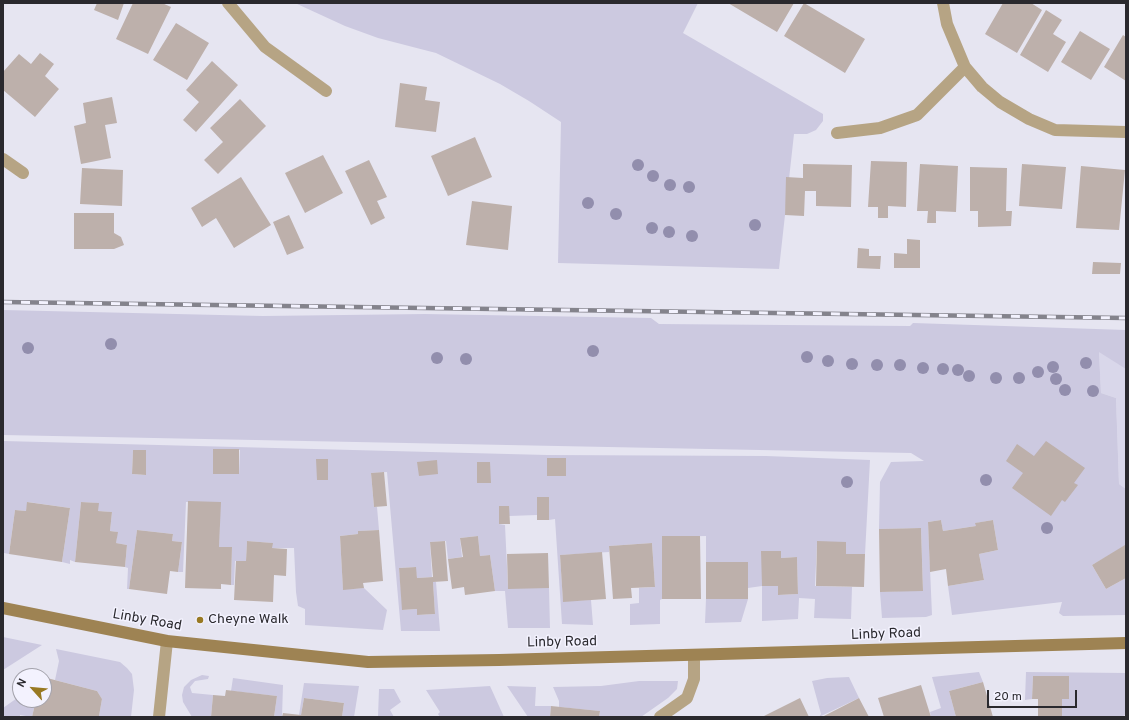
<!DOCTYPE html>
<html>
<head>
<meta charset="utf-8">
<style>
	body { margin:0 }
	#map { position:relative; width:1129px; height:720px; overflow:hidden; background:#e6e5f1; font-family:Overpass,sans-serif }
	canvas { display:block }
	.frame { position:absolute; inset:0; border:4px solid #2a292e; pointer-events:none }
	.north { position:absolute; left:12px; top:668px; width:40px; height:40px; box-sizing:border-box; background:#f3f2fe; border:1px solid #a3a2ab; border-radius:50%; rotate:297deg; font-size:11px; font-weight:700; line-height:16px; text-align:center; color:#2a292e }
	.north::after { content:''; display:block; margin:auto; width:14px; height:18px; background:#987922; clip-path:polygon(50% 0,100% 100%,50% 72%,0 100%) }
	.scale { position:absolute; left:987px; top:690px; width:90px; height:18px; box-sizing:border-box; border:2px solid #2a292e; border-top:0; padding-left:5px; font-size:12px; line-height:14px; white-space:nowrap; color:#2a292e; -webkit-text-stroke:3px #f3f2fe; paint-order:stroke }
</style>
</head>
<body>
<div id="map">
<canvas width="1129" height="720"></canvas>
<div class="frame"></div>
<div class="north">N</div>
<div class="scale">20 m</div>
</div>
<script>
const ctx = document.querySelector('canvas').getContext('2d');
ctx.lineJoin = 'round';
function fill(path, color) {
  ctx.fillStyle = color;
  ctx.fill(path, 'evenodd');
}
function shape(rows) {
  const path = new Path2D();
  for (const r of rows) {
    path.moveTo(r[0], r[1]);
    for (let i = 2; i < r.length; i += 2) path.lineTo(r[i], r[i + 1]);
  }
  return path;
}
function trace(path, color, width, dash) {
  ctx.strokeStyle = color;
  ctx.lineWidth = width;
  ctx.lineCap = dash ? 'butt' : 'round';
  ctx.setLineDash(dash || []);
  ctx.stroke(path);
}
function drawText(font, color, halo, rows, align = 'center') {
  ctx.font = font + ' Overpass,sans-serif';
  ctx.lineWidth = 3;
  ctx.setLineDash([]);
  ctx.textBaseline = 'middle';
  ctx.strokeStyle = halo;
  ctx.fillStyle = color;
  for (const [text, x, y, turn = 0] of rows) {
    ctx.save();
    ctx.translate(x, y);
    ctx.rotate((+turn || 0) * Math.PI / 180);
    ctx.textAlign = isNaN(turn) ? turn : align;
    if (halo) ctx.strokeText(text, 0, 0);
    ctx.fillText(text, 0, 0);
    ctx.restore();
  }
}
fill(shape([
	[1126,351,1126,489,1119,484,1116,398,1101,393,1099,352]
]), '#d9d7ea');
fill(shape([
	[295,3,698,3,683,33,823,114,823,121,816,130,807,134,794,134,779,269,558,263,561,122,529,101,500,84,436,53,378,38,345,26],
	[3,310,263,316,425,314,651,318,659,324,910,326,913,323,1126,330,1126,369,1099,352,1101,393,1116,398,1119,484,1126,489,1126,547,1125,546,1092,565,1106,589,1126,578,1126,615,1063,616,1059,613,1062,602,952,615,948,586,984,580,979,554,998,550,993,520,976,523,976,526,943,531,941,520,928,522,932,615,926,617,882,618,880,592,923,590,921,528,879,529,880,482,891,462,924,461,911,453,3,435],
	[3,441,547,455,766,456,870,460,865,554,846,554,846,542,817,542,815,586,852,587,851,619,814,618,815,599,799,598,798,619,762,621,762,586,748,588,748,562,706,562,706,536,662,537,662,599,660,600,660,624,630,625,630,604,639,603,639,588,655,587,652,543,609,546,609,552,560,555,563,601,591,600,593,625,562,624,555,519,549,520,549,497,537,497,537,515,509,516,509,506,499,506,499,524,505,525,508,588,549,588,550,628,508,628,505,591,495,591,490,555,480,556,478,536,460,538,462,557,448,559,446,541,430,542,432,577,417,578,415,567,399,568,403,610,417,609,417,615,435,614,433,582,436,582,440,631,401,631,387,472,371,473,374,507,377,507,379,530,358,531,358,534,340,536,343,589,364,588,387,610,383,630,305,625,305,609,298,606,296,592,294,548,272,548,272,543,247,541,246,561,235,561,234,585,231,585,232,548,219,547,220,502,186,502,183,572,178,572,182,542,172,541,173,534,137,530,129,589,127,589,128,568,125,567,127,545,116,543,117,532,110,531,112,512,98,511,98,503,81,502,75,562,70,560,70,564,62,562,70,508,28,502,26,511,15,510,9,554,4,553,3,559],
	[213,449,240,450,239,474],
	[133,450,146,450,145,475,132,474],
	[566,458,566,476,548,476],
	[762,551,781,551,781,558,797,557,798,594,779,595,778,586],
	[706,599,748,599,741,622,705,623],
	[3,637,42,645,3,670],
	[56,649,120,662,127,668,132,674,134,690,131,717,97,717,99,716,102,699,97,691,55,680,59,661],
	[979,672,983,682,949,691,956,717,931,717,930,712,941,708,932,677],
	[1026,672,1126,673,1126,714,1122,717,1062,717,1062,699,1069,699,1068,676,1033,676,1032,699,1025,700],
	[202,675,209,676,208,679,195,681,190,687,192,693,213,695,211,717,192,717,183,702,182,695,184,687,191,680],
	[849,677,859,698,819,717,821,714,812,681,827,678],
	[233,678,283,685,282,717,274,717,277,696,231,691],
	[639,681,678,681,677,689,668,698,641,717,599,717,600,711,559,707,559,701,553,687,601,686],
	[304,683,359,686,354,717,342,717,344,703,304,698,301,715,299,715],
	[490,686,504,717,440,717,438,714,440,712,426,690],
	[507,686,536,687,535,706,551,706,550,717,528,717],
	[379,689,394,689,401,702,390,710,394,717,378,717],
	[20,696,20,700,36,700,32,717,20,715,20,717,3,717,3,708]
]), '#ccc9e0');
fill(shape([
	[97,3,124,3,118,20,94,10],
	[133,3,162,3,171,7,148,54,116,39],
	[728,3,794,3,777,32],
	[804,3,865,39,845,73,784,36],
	[1003,3,1031,3,1042,10,1017,53,985,34],
	[1046,10,1062,20,1053,34,1066,42,1048,72,1020,55],
	[176,23,209,43,187,80,153,60],
	[1080,31,1110,49,1091,80,1061,62],
	[1123,35,1126,37,1126,81,1104,67],
	[40,53,54,64,45,76,59,89,35,117,3,90,3,72,19,54,31,64],
	[212,61,238,85,196,132,183,120,199,102,186,90],
	[400,83,427,87,425,100,440,102,436,132,395,127],
	[112,97,117,123,105,125,111,158,81,164,74,126,86,123,83,103],
	[240,99,266,126,218,174,204,160,223,142,210,128],
	[475,137,492,177,448,196,431,156],
	[323,155,343,193,305,213,285,173],
	[369,160,387,197,377,201,385,218,371,225,345,171],
	[871,161,907,162,906,207,888,206,888,218,878,218,878,207,868,207],
	[803,164,852,165,851,207,816,206,816,191,805,191,804,216,785,215,786,177,803,178],
	[920,164,958,166,956,212,936,211,936,223,927,223,928,211,917,211],
	[1022,164,1066,167,1062,209,1019,206],
	[1081,166,1125,170,1119,230,1076,228],
	[970,167,1007,168,1006,211,1012,211,1011,226,978,227,978,211,970,211],
	[82,168,123,170,122,206,80,204],
	[241,177,271,225,234,248,216,218,202,227,191,208],
	[472,201,512,206,508,250,466,245],
	[74,213,114,213,114,233,121,237,124,245,114,249,74,249],
	[289,215,304,248,287,255,273,222],
	[907,239,920,240,920,268,894,268,894,253,907,254],
	[858,248,869,249,869,256,881,256,880,269,857,268],
	[1093,262,1121,263,1120,274,1092,274],
	[1046,441,1085,468,1074,483,1078,485,1065,502,1062,500,1051,516,1012,488,1023,473,1006,461,1017,444,1034,456],
	[213,449,239,449,239,474,213,474],
	[133,450,146,450,146,475,132,474],
	[547,458,566,458,566,476,547,476],
	[316,459,328,459,328,480,317,480],
	[437,460,438,474,419,476,417,462],
	[477,462,490,462,491,483,477,483],
	[384,472,387,506,374,507,371,473],
	[537,497,549,497,549,520,537,520],
	[188,501,221,502,219,547,232,547,231,585,221,584,221,589,185,588],
	[27,502,70,508,62,562,9,554,15,510,26,511],
	[81,502,99,503,98,511,112,512,110,531,118,532,116,543,127,545,125,567,75,562],
	[499,506,509,506,510,524,499,524],
	[941,520,943,531,976,526,975,523,993,520,998,550,979,554,984,580,948,586,946,569,930,572,928,522],
	[921,528,923,591,880,592,879,529],
	[137,530,173,534,172,541,182,542,178,572,170,571,167,594,129,589],
	[379,530,383,581,363,583,364,588,343,590,340,536,358,534,358,531],
	[478,536,480,556,490,555,495,591,465,595,464,587,452,589,448,559,463,557,460,538],
	[662,536,700,536,701,599,662,599],
	[247,541,273,543,272,548,287,549,286,576,274,575,273,602,234,600,236,561,246,561],
	[445,541,448,581,433,582,435,614,417,615,417,609,402,610,399,568,416,567,417,578,433,577,430,542],
	[817,541,846,542,846,554,865,554,864,587,816,586],
	[652,543,655,587,631,588,632,598,613,599,609,546],
	[1125,545,1126,578,1106,589,1092,565],
	[761,551,781,551,781,558,797,557,798,594,778,595,778,586,762,586],
	[602,552,606,599,563,602,560,555],
	[548,553,549,588,508,589,507,554],
	[706,562,748,562,748,599,706,599],
	[1033,676,1069,676,1069,699,1062,699,1062,717,1038,717,1038,699,1032,699],
	[47,678,97,691,102,699,99,716,32,717,36,700,44,700,44,688],
	[983,682,993,717,956,717,949,691],
	[921,685,931,717,884,717,878,698],
	[226,690,277,696,274,717,211,717,213,695,225,696],
	[304,698,344,703,342,717,282,717,283,713,301,715],
	[800,698,809,717,762,717],
	[859,698,869,717,822,717],
	[551,706,600,711,599,717,550,717]
]), '#bdb0ab');
trace(shape([
	[228,3,265,47,326,91],
	[943,3,947,24,965,67,982,87,1000,102,1029,119,1055,130,1126,132],
	[837,133,880,128,917,115,965,67],
	[3,159,23,173],
	[159,717,167,641],
	[660,717,687,698,694,679,694,655]
]), '#b6a484', 12);
trace(shape([
	[3,608,167,641,368,662,499,660,1126,643]
]), '#9e8353', 12);
const rail = shape([
	[3,302,1126,318]
]);
trace(rail, '#84838c', 4.5);
trace(rail, '#f3f2fe', 3, [9]);
ctx.fillStyle = '#928ead';
for (const [x, y] of [
	[638,165],
	[653,176],
	[670,185],
	[689,187],
	[588,203],
	[616,214],
	[755,225],
	[652,228],
	[669,232],
	[692,236],
	[111,344],
	[28,348],
	[593,351],
	[807,357],
	[437,358],
	[466,359],
	[828,361],
	[1086,363],
	[852,364],
	[877,365],
	[900,365],
	[1053,367],
	[923,368],
	[943,369],
	[958,370],
	[1038,372],
	[969,376],
	[996,378],
	[1019,378],
	[1056,379],
	[1065,390],
	[1093,391],
	[986,480],
	[847,482],
	[1047,528]
]) {
  ctx.beginPath();
  ctx.arc(x, y, 6, 0, 2 * Math.PI);
  ctx.fill();
}
for (const [x, y, r, color] of [
	[200,620,4,"#987922"]
]) {
  const dot = new Path2D();
  dot.arc(x, y, r, 0, 2 * Math.PI);
  ctx.fillStyle = color;
  ctx.fill(dot);
  trace(dot, '#f3f2fe', 1.5);
}
drawText('14px', '#2a292e', '#f3f2fe', [
	["Cheyne Walk",208,620]
], 'left');
drawText('14px', '#2a292e', '#f3f2fe', [
	["Linby Road",147,621,10],
	["Linby Road",886,635,-2],
	["Linby Road",562,643,-1]
]);
</script>
</body>
</html>
